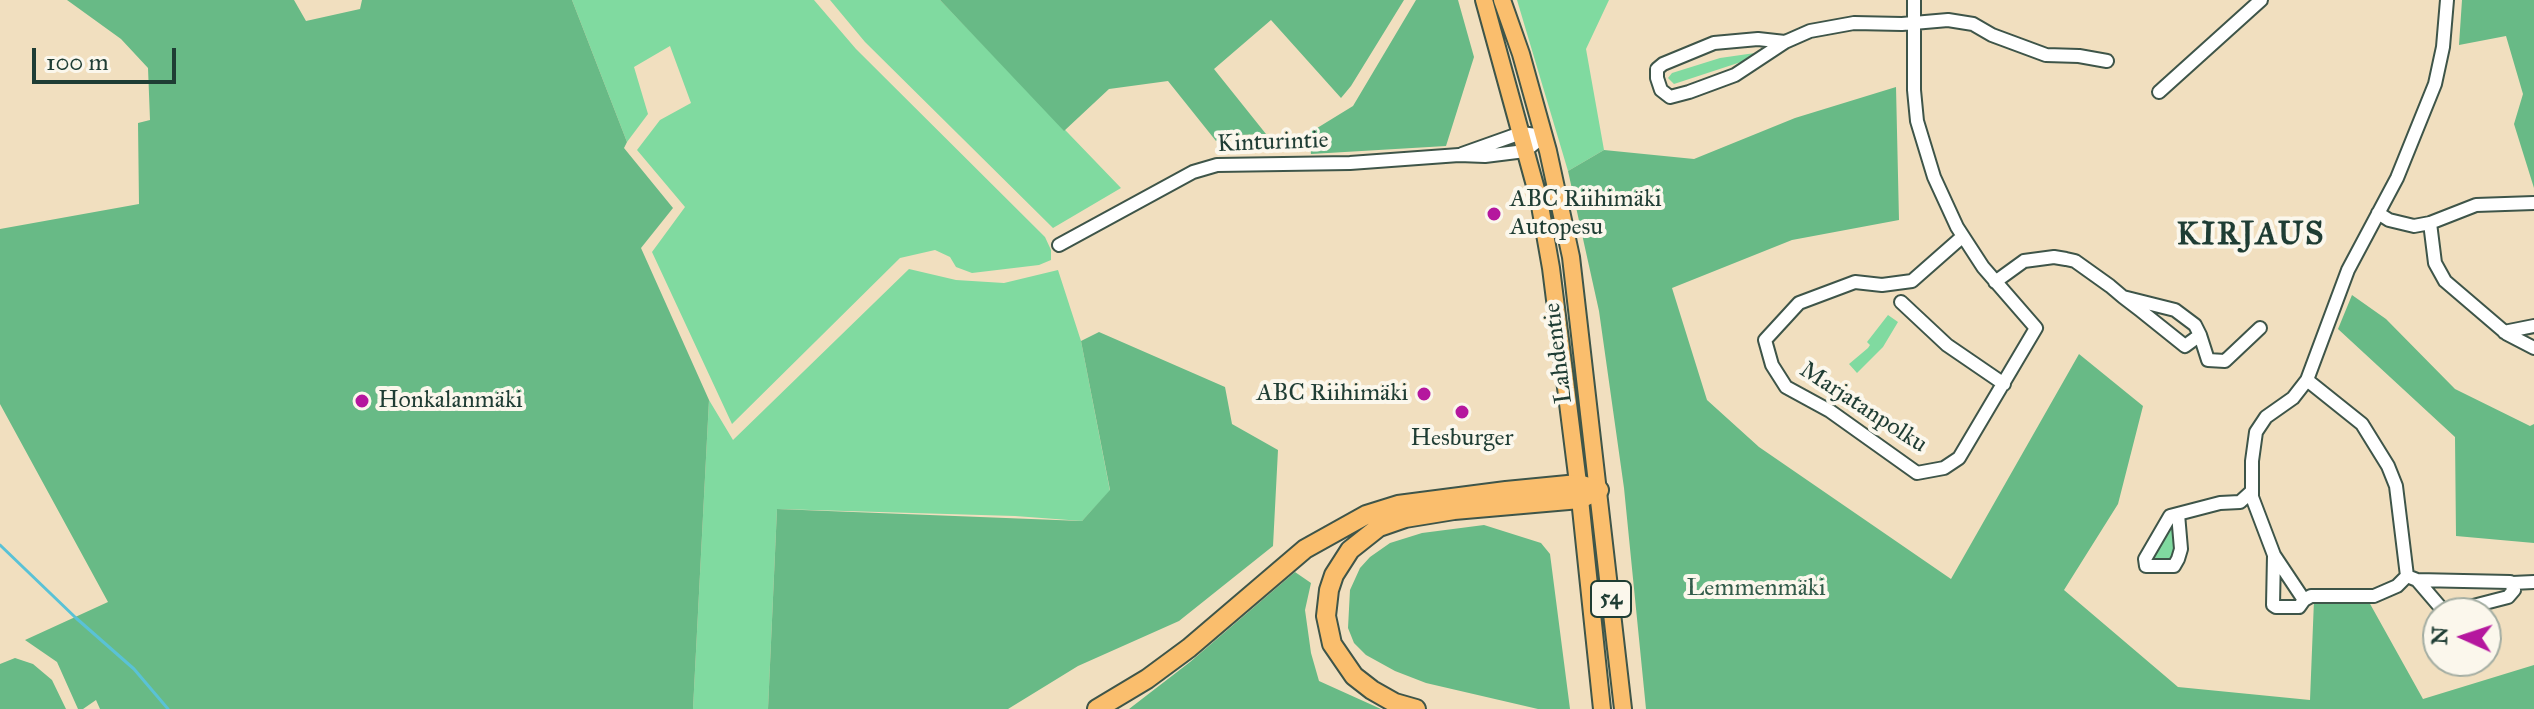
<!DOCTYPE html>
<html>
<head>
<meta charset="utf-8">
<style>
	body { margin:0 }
	#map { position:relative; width:2534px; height:709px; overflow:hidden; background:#f1dfbf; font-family:"IM FELL Great Primer",serif }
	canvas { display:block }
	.north { position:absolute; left:2422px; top:597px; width:80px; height:80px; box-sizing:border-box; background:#fbf7ec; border:2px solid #a3ada2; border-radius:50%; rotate:273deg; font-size:22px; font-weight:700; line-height:32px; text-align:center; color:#1f3d34 }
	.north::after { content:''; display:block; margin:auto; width:28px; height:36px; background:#b5179e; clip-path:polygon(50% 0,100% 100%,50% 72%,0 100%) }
	.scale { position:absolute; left:32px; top:48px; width:144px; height:36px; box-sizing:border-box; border:4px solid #1f3d34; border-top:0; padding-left:10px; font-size:24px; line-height:28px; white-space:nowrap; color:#1f3d34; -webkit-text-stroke:6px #fbf7ec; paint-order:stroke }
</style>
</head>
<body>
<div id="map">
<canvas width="2534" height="709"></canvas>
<div class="north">N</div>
<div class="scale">100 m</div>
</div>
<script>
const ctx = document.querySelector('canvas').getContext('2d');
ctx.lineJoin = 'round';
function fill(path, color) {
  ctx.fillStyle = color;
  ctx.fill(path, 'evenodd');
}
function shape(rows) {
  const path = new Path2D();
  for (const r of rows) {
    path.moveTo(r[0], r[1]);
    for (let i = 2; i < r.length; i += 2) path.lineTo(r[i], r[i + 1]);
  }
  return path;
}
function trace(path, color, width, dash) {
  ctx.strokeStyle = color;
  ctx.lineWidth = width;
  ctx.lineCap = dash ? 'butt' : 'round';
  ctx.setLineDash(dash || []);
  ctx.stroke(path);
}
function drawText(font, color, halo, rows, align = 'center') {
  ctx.font = font + ' "IM FELL Great Primer",serif';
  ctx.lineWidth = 8;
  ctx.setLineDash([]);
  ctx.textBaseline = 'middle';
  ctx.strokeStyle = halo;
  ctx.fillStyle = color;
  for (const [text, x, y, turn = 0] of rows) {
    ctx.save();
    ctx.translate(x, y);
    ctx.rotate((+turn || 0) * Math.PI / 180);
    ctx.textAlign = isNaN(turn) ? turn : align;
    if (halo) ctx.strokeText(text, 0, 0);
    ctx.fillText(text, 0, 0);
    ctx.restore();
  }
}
fill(shape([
	[572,0,814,0,856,49,1045,237,1051,250,1051,260,1039,265,972,273,956,267,950,257,935,250,900,258,732,424,652,252,685,207,637,150,660,120,691,103,670,46,634,67,648,114,627,142],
	[830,0,940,0,1121,188,1053,228,865,42],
	[1517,0,1609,0,1586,49,1604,150,1568,171],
	[1755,53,1741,62,1674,84,1668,78,1672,73,1720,58],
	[909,269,956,280,1004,283,1058,270,1081,341,1110,491,1082,521,1015,516,777,509,768,709,693,709,709,400,733,440],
	[1888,315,1898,322,1883,347,1857,373,1849,364,1868,348,1870,345,1867,342],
	[2174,520,2174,560,2155,563,2150,559]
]), '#80daa0');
fill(shape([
	[67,0,294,0,306,21,360,9,362,0,572,0,627,142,624,148,673,208,641,248,709,400,693,709,100,709,96,700,83,709,78,709,57,662,25,640,108,602,0,404,0,229,139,204,138,123,150,120,148,68,121,39],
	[940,0,1404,0,1351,86,1341,98,1271,20,1214,69,1266,134,1237,135,1216,141,1168,81,1109,89,1064,131],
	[1416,0,1458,0,1474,57,1446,146,1311,154,1309,133,1353,106],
	[2462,0,2534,0,2534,188,2514,124,2523,94,2506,36,2459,45],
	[1896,87,1899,220,1792,240,1672,288,1707,400,1759,447,1951,579,2079,354,2143,406,2118,504,2064,590,2178,687,2310,700,2314,600,2369,602,2423,699,2534,665,2534,709,1646,709,1624,488,1599,311,1568,171,1604,150,1694,159,1795,118],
	[2352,295,2386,319,2455,389,2530,426,2534,424,2534,543,2456,536,2455,437,2338,329],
	[1099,332,1225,387,1232,424,1278,450,1273,546,1179,621,1078,666,1008,709,768,709,777,509,1082,521,1110,490,1081,341],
	[1484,525,1541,543,1550,554,1570,709,1538,709,1426,683,1395,671,1366,655,1354,643,1348,628,1350,590,1360,568,1370,557,1390,543,1422,533],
	[1295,572,1311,583,1305,610,1311,653,1319,681,1381,709,1129,709,1190,662],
	[15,658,33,664,52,680,66,709,0,709,0,664]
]), '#68ba86');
trace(shape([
	[0,545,76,618,134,669,168,709]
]), '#5ac2d6', 3);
const minor = shape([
	[1914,0,1914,90,1917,121,1934,177,1957,227,1983,267,2036,328,1959,458,1944,468,1917,473,1830,411,1786,387,1772,365,1765,340,1799,303,1855,282,1882,285,1912,281,1962,237],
	[1785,42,1735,75,1689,92,1670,97,1661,90,1657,78,1657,69,1663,64,1714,43,1758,39,1785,42,1810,31,1854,23,1902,24,1948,20,1973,24,1992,35,2046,55,2079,56,2107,61],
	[2159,92,2261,0],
	[1462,154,1521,133,1544,136],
	[2378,213,2389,220,2414,226,2430,223,2476,205,2534,203],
	[2430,223,2435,263,2445,281,2507,334,2534,348],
	[1059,245,1193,172,1217,165,1350,163,1459,155,1485,156,1525,151,1544,136],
	[1995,282,2024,261,2054,257,2066,259,2075,261,2110,286,2123,297,2140,310,2185,346,2200,335,2195,325,2175,310,2123,297],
	[1901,302,1947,345,2004,384],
	[2504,332,2534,326],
	[2200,335,2208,360,2225,361,2260,328],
	[2178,514,2181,549,2178,559,2174,566,2146,566,2145,559,2170,516,2220,503,2240,502,2251,492],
	[2274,555,2273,605,2276,607,2299,607,2304,600,2274,555,2252,497,2252,461,2256,432,2266,417,2293,398,2307,380,2348,270,2397,178,2435,84,2443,47,2447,0],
	[2407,576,2417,580,2441,608,2450,612,2508,597,2514,590,2510,582,2417,580],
	[2512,583,2534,582],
	[2304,600,2311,596,2374,596,2397,586,2407,576,2396,486,2388,466,2362,424,2307,380]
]);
const major = shape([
	[1484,0,1539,200,1551,268,1580,499,1602,709],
	[1502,0,1521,54,1548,151,1571,257,1623,709]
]);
const highway = shape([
	[1097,709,1147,679,1189,648,1305,549,1366,515,1398,505,1506,491,1578,484,1599,490],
	[1416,709,1395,703,1372,690,1354,676,1332,644,1326,616,1329,590,1334,575,1350,550,1379,527,1405,518,1454,510,1580,499,1599,490]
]);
trace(minor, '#3e5549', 16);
trace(major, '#3e5549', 20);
trace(highway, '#3e5549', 22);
trace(minor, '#fff', 12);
trace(major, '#fabe6d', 16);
trace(highway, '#fabe6d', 18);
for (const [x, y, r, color] of [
	[1494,214,8,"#b5179e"],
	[1424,394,8,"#b5179e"],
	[362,401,8,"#b5179e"],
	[1462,412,8,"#b5179e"]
]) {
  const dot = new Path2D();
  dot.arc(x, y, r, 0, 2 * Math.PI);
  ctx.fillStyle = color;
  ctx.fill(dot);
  trace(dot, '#fbf7ec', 3);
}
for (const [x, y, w] of [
	[1611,599,40]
]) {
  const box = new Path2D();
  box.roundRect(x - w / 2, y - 18, w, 36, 6);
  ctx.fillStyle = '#fbf7ec';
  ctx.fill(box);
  trace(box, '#1f3d34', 2);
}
drawText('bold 22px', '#1f3d34', null, [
	["54",1611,599]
]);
drawText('24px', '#1f3d34', '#fbf7ec', [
	["Kinturintie",1273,143,-2],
	["Lahdentie",1559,353,-97],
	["Marjatanpolku",1863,408,33]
]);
drawText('24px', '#1f3d34', '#fbf7ec', [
	["ABC Riihimäki",1510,200],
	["Autopesu",1510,228],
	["ABC Riihimäki",1408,394,"right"],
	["Honkalanmäki",378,401],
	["Hesburger",1462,439,"center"]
], 'left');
drawText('24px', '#325c4a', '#fbf7ec', [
	["Lemmenmäki",1756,589]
]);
ctx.letterSpacing = '2px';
drawText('bold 32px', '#1f3d34', '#fbf7ec', [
	["KIRJAUS",2251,236]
]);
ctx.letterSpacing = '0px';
</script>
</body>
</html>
